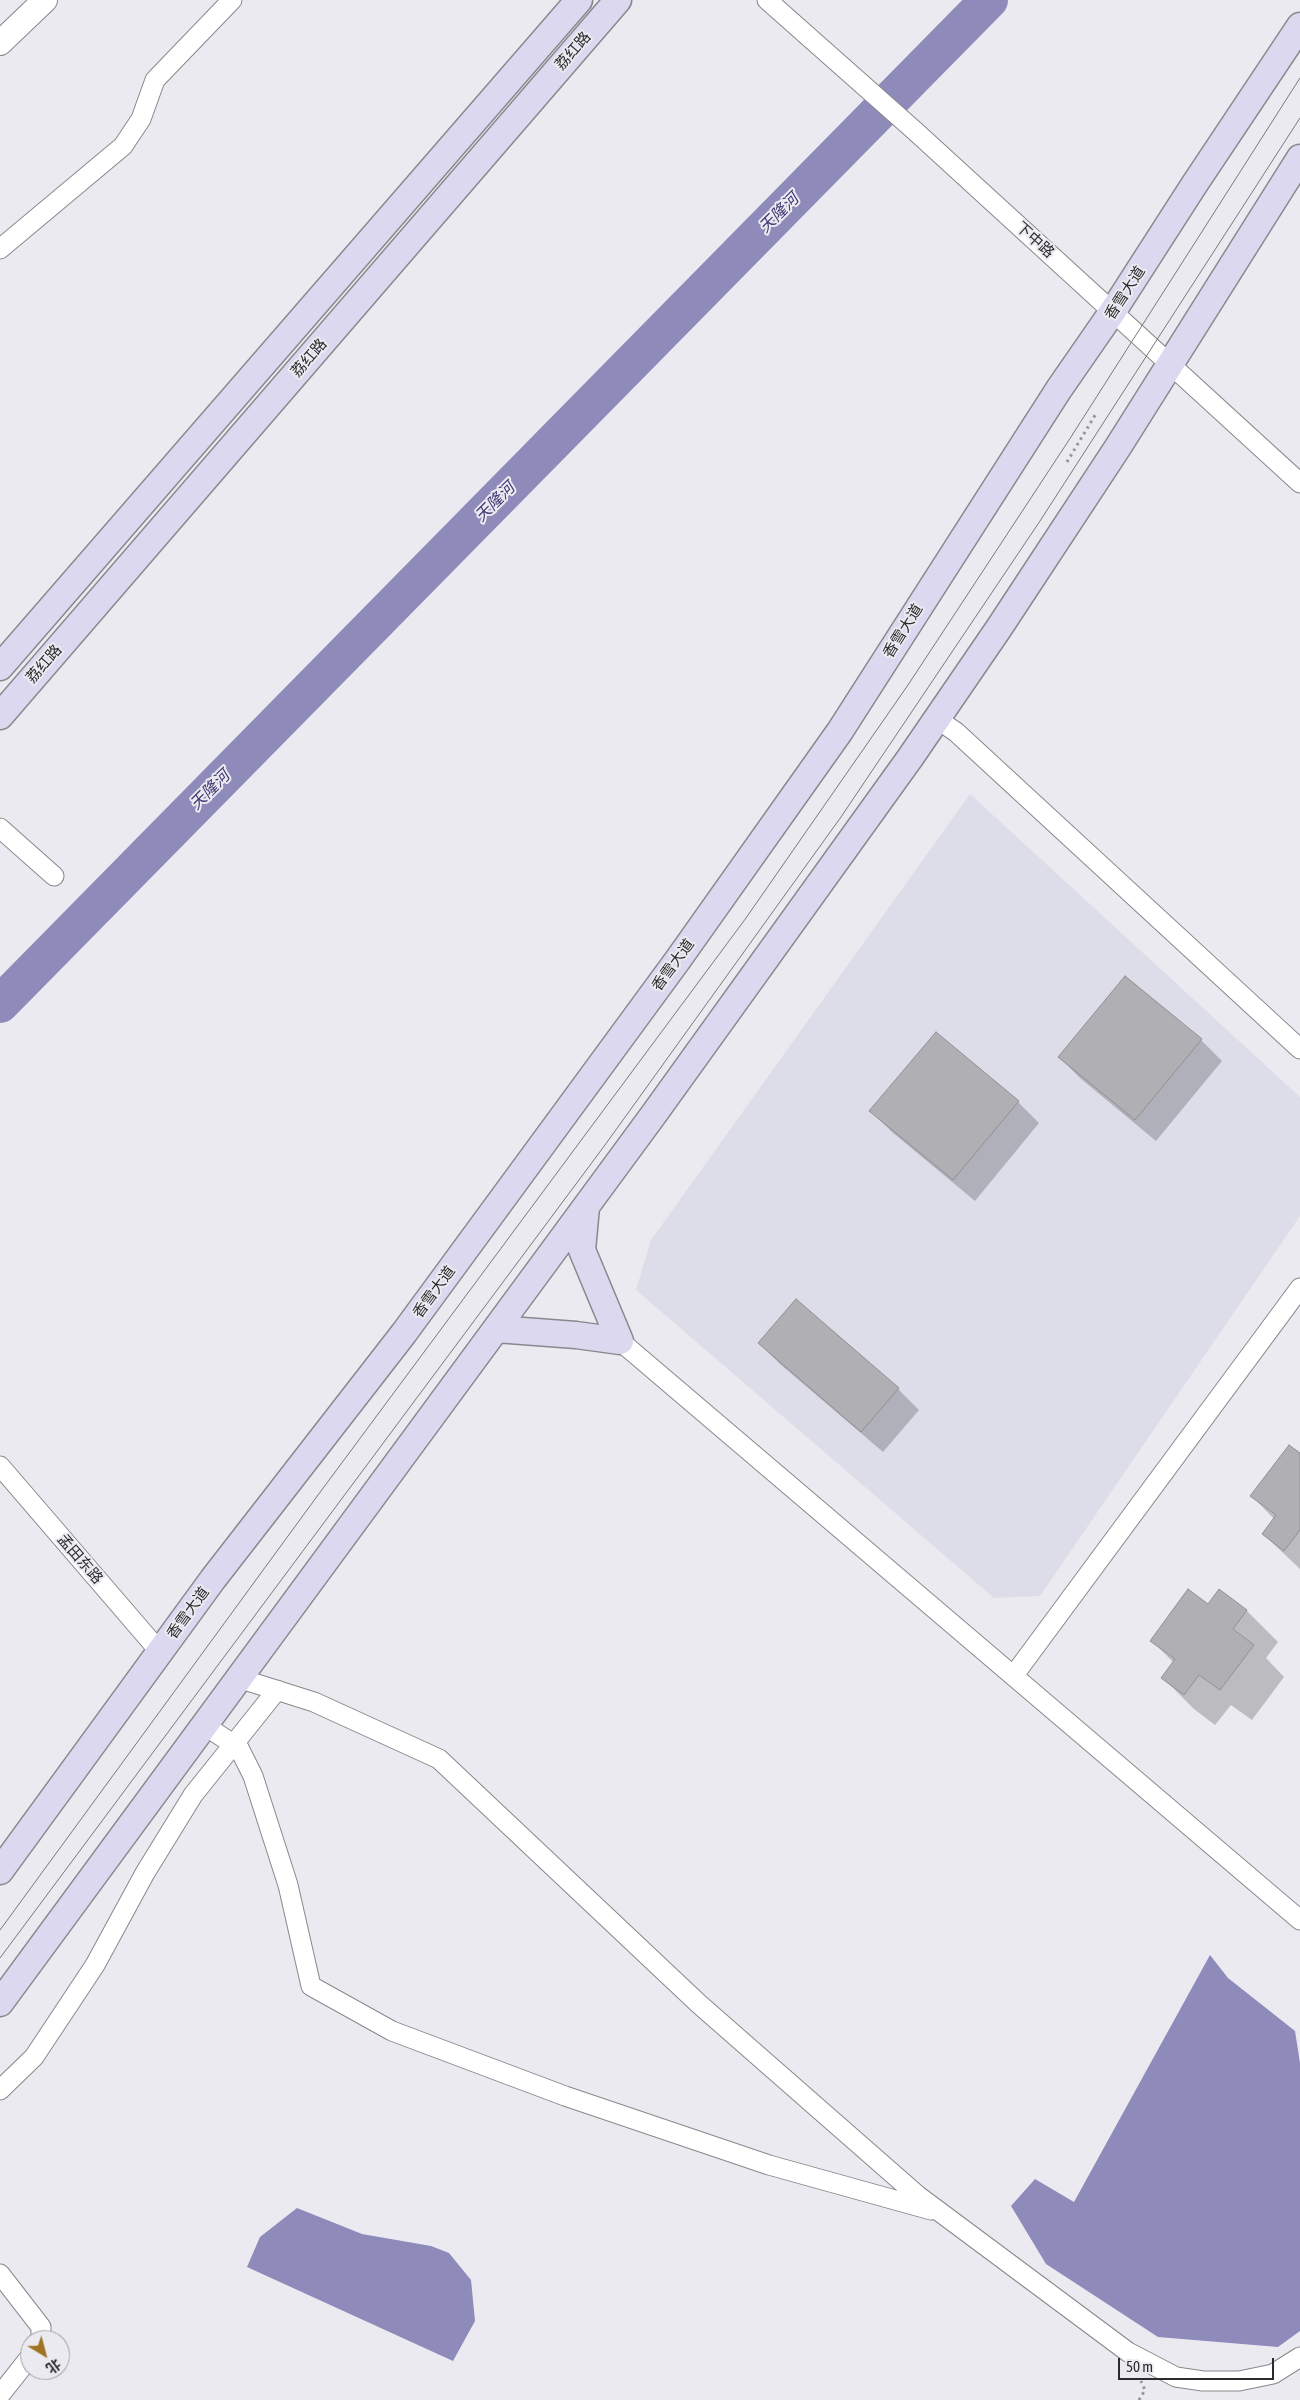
<!DOCTYPE html>
<html>
<head>
<meta charset="utf-8">
<style>
	body { margin:0 }
	#map { position:relative; width:1300px; height:2400px; overflow:hidden; background:#ebeaf0; font-family:"Asap Condensed","Noto Sans SC",sans-serif }
	canvas { display:block }
	.north { position:absolute; left:20px; top:2330px; width:50px; height:50px; box-sizing:border-box; background:#ebeaf0; border:1px solid #9e9ea2; border-radius:50%; rotate:143deg; font-size:14px; font-weight:700; line-height:20px; text-align:center; color:#2b2b2d }
	.north::after { content:''; display:block; margin:auto; width:18px; height:22px; background:#9f7323; clip-path:polygon(50% 0,100% 100%,50% 72%,0 100%) }
	.scale { position:absolute; left:1118px; top:2358px; width:156px; height:22px; box-sizing:border-box; border:2px solid #2b2b2d; border-top:0; padding-left:6px; font-size:15px; line-height:18px; white-space:nowrap; color:#2b2b2d; -webkit-text-stroke:4px #ebeaf0; paint-order:stroke }
</style>
</head>
<body>
<div id="map">
<canvas width="1300" height="2400"></canvas>
<div class="north">北</div>
<div class="scale">50 m</div>
</div>
<script>
const ctx = document.querySelector('canvas').getContext('2d');
ctx.lineJoin = 'round';
function fill(path, color) {
  ctx.fillStyle = color;
  ctx.fill(path, 'evenodd');
}
function shape(rows) {
  const path = new Path2D();
  for (const r of rows) {
    path.moveTo(r[0], r[1]);
    for (let i = 2; i < r.length; i += 2) path.lineTo(r[i], r[i + 1]);
  }
  return path;
}
function trace(path, color, width, dash) {
  ctx.strokeStyle = color;
  ctx.lineWidth = width;
  ctx.lineCap = dash ? 'butt' : 'round';
  ctx.setLineDash(dash || []);
  ctx.stroke(path);
}
function drawText(font, color, halo, rows, align = 'center') {
  ctx.font = font + ' "Asap Condensed","Noto Sans SC",sans-serif';
  ctx.lineWidth = 4;
  ctx.setLineDash([]);
  ctx.textBaseline = 'middle';
  ctx.strokeStyle = halo;
  ctx.fillStyle = color;
  for (const [text, x, y, turn = 0] of rows) {
    ctx.save();
    ctx.translate(x, y);
    ctx.rotate((+turn || 0) * Math.PI / 180);
    ctx.textAlign = isNaN(turn) ? turn : align;
    if (halo) ctx.strokeText(text, 0, 0);
    ctx.fillText(text, 0, 0);
    ctx.restore();
  }
}
fill(shape([
	[970,794,1300,1097,1300,1216,1040,1596,994,1598,636,1290,651,1240]
]), '#dddce9');
fill(shape([
	[1210,1955,1228,1978,1295,2031,1300,2063,1300,2331,1278,2347,1158,2337,1046,2264,1011,2206,1035,2179,1074,2202],
	[297,2208,362,2234,431,2246,449,2253,471,2280,475,2321,453,2361,247,2267,260,2237]
]), '#8e8aba');
fill(shape([
	[1201,1040,1222,1061,1156,1141,1080,1078,1059,1057],
	[1018,1102,1039,1123,975,1201,892,1132,871,1111],
	[796,1300,898,1389,919,1410,883,1452,780,1364,759,1343],
	[1300,1454,1300,1569,1263,1534,1274,1519,1252,1496],
	[1219,1591,1247,1611,1278,1642,1266,1658,1284,1677,1252,1720,1231,1705,1215,1725,1194,1709,1163,1678,1174,1663,1151,1640,1208,1605]
]), '#0003');
trace(shape([
	[0,1004,989,0]
]), '#8e8aba', 38);
const building = shape([
	[1125,976,1202,1039,1135,1120,1058,1057,1125,976],
	[936,1032,1019,1101,953,1180,869,1111,936,1032],
	[796,1299,899,1388,861,1432,758,1343,796,1299],
	[1289,1445,1300,1453,1300,1530,1284,1551,1262,1534,1276,1515,1250,1496,1289,1445],
	[1188,1589,1208,1604,1219,1589,1247,1610,1233,1629,1254,1645,1220,1690,1199,1675,1184,1695,1161,1678,1175,1659,1150,1641,1188,1589]
]);
fill(building, '#afafb4');
trace(building, '#909094', 1);
const minor = shape([
	[767,0,915,131,1300,483],
	[0,249,123,146,141,119,155,80,232,0],
	[937,719,956,732,1300,1049],
	[0,828,54,876],
	[620,1341,1300,1920],
	[0,1466,160,1652],
	[1014,1675,1300,1288],
	[238,1678,314,1702,439,1759,699,2004,917,2195,1128,2352,1176,2377,1203,2381,1239,2381,1273,2374,1300,2357],
	[204,1725,239,1748,253,1776,288,1885,311,1986,392,2031,565,2096,769,2165,931,2210],
	[0,2090,34,2057,95,1965,145,1873,193,1795,277,1690],
	[0,2274,41,2327,41,2340],
	[0,2395,30,2357]
]);
const tertiary = shape([
	[0,43,45,0]
]);
const secondary = shape([
	[0,667,579,0],
	[0,716,618,0],
	[586,1207,582,1250,620,1341],
	[496,1329,576,1335,620,1341],
	[0,1871,213,1579,404,1333,677,961,840,731,1059,389,1113,311,1194,185,1300,26],
	[0,2003,654,1114,910,758,999,628,1118,447,1300,158]
]);
trace(minor, '#88888d', 21);
trace(tertiary, '#88888d', 26);
trace(secondary, '#88888d', 29);
trace(shape([
	[1067,462,1097,412],
	[1139,2400,1145,2390,1141,2381]
]), '#96959a', 3, [2.5, 4]);
trace(minor, '#fff', 19);
trace(tertiary, '#fff', 24);
trace(secondary, '#dbd8f0', 26);
trace(shape([
	[0,1930,318,1495,746,918,908,685,1069,440,1300,78],
	[0,1958,605,1145,841,817,1040,521,1300,118]
]), '#78787c', 1);
drawText('15px', '#2b2b2d', '#ebeaf0', [
	["荔红路",573,51,-49],
	["下中路",1035,240,42],
	["香雪大道",1125,293,-57],
	["荔红路",309,358,-49],
	["香雪大道",903,631,-58],
	["荔红路",44,664,-49],
	["香雪大道",673,965,-54],
	["香雪大道",434,1292,-54],
	["孟田东路",80,1559,49],
	["香雪大道",188,1613,-54]
]);
drawText('italic 16px', '#403673', '#ebeaf0', [
	["天隆河",779,213,-45],
	["天隆河",495,502,-45],
	["天隆河",210,790,-45]
]);
</script>
</body>
</html>
